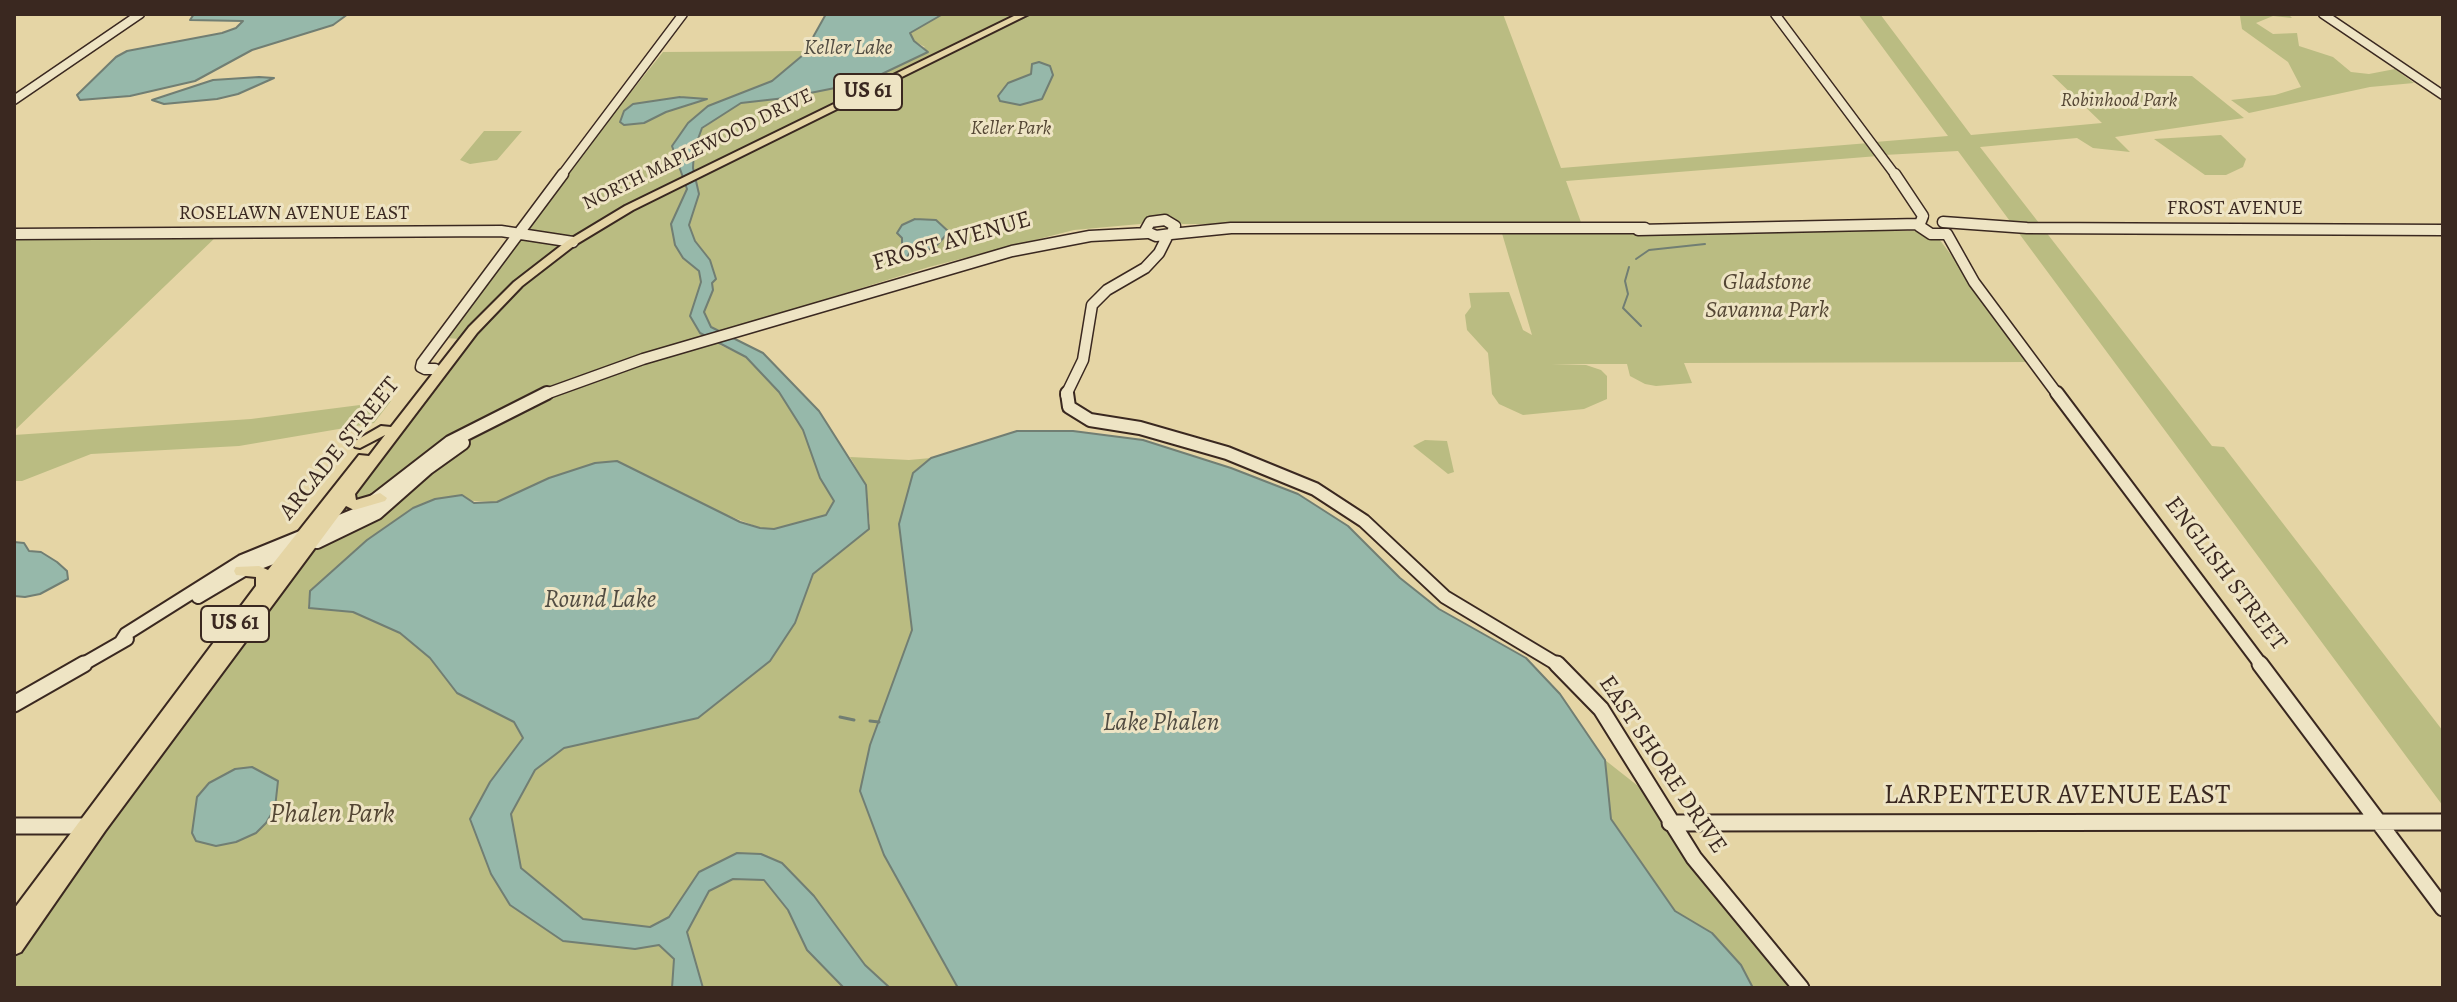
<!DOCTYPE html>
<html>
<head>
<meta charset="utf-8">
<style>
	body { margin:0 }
	#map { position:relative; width:2457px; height:1002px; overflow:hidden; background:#e5d5a5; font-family:Alegreya,serif }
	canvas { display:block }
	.frame { position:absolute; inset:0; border:16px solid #3a2820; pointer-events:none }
</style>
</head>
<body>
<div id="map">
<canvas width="2457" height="1002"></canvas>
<div class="frame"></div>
</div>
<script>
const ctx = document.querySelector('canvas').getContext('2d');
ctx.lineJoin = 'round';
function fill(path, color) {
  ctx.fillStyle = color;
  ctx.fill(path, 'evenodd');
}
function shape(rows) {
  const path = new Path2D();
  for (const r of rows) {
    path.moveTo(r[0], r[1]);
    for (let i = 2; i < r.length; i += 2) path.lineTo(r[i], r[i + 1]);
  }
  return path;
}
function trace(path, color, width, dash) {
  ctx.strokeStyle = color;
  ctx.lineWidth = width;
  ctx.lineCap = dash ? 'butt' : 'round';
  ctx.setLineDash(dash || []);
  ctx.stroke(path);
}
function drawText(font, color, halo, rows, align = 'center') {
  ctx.font = font + ' Alegreya,serif';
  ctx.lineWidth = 6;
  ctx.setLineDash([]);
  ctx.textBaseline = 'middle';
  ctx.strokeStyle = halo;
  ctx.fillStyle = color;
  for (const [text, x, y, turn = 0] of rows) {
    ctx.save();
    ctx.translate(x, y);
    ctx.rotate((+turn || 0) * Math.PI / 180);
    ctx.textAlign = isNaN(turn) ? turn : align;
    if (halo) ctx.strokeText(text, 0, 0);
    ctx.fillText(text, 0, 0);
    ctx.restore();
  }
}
fill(shape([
	[943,14,1503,14,1561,168,1869,143,1878,156,1566,181,1582,225,1184,224,1147,221,1140,224,1074,230,929,267,724,331,721,337,720,345,746,357,779,392,803,430,820,478,835,501,826,515,774,529,760,528,595,463,549,478,497,502,435,499,414,508,367,540,310,591,308,607,353,612,400,633,430,658,457,693,564,748,698,718,770,661,795,623,813,574,870,524,866,485,850,457,909,460,931,458,913,473,899,524,912,630,870,745,860,791,884,855,958,988,14,988,14,957,103,832,472,340,447,338,607,122,663,52,806,51,773,81,708,106,688,123,693,168,697,133,730,108,741,103,851,85,925,47,914,41,910,33],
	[1858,14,1880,14,1971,135,2102,123,2052,75,2192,76,2244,118,2115,137,2130,152,2093,148,2077,138,1980,147,2212,446,2224,447,2443,731,2443,806,1958,151,1884,155,1875,142,1948,136],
	[2236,14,2288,14,2292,18,2273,16,2256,23,2273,34,2297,33,2299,46,2333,57,2351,72,2369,74,2395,69,2414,83,2370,87,2249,113,2231,100,2275,95,2301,87,2288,62,2242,29,2240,16],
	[484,131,522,131,497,160,470,164,460,160],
	[2221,135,2246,159,2243,167,2226,175,2205,175,2154,139],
	[1501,230,1933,231,2032,362,1684,363,1692,383,1656,386,1645,384,1630,376,1627,364,1551,364,1586,365,1601,370,1607,376,1607,399,1584,409,1523,415,1499,404,1492,394,1488,353,1467,330,1465,315,1471,307,1469,293,1509,292,1523,330,1532,335],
	[218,235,14,431,14,236],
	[391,401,374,423,239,446,91,454,22,481,14,481,14,435,251,419],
	[1425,440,1447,441,1454,472,1448,474,1413,446],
	[1605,760,1680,819,1710,888,1792,988,1753,988,1741,965,1712,933,1675,911,1611,819]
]), '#babc82');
const water = shape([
	[194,14,348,14,333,25,252,50,195,81,130,96,80,100,77,95,116,57,127,51,222,33,236,28,243,21,190,20,194,14],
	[826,14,943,14,910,33,914,41,928,52,865,82,785,98,741,103,702,128,694,150,693,168,699,194,689,225,695,241,710,260,716,279,712,283,713,290,704,312,711,327,763,353,819,411,866,485,869,529,813,574,795,623,770,661,698,718,564,748,535,770,511,814,521,868,583,919,650,927,669,917,699,872,737,853,761,854,782,863,814,896,865,965,890,988,844,988,807,950,788,910,764,880,733,879,709,891,687,932,703,988,672,988,674,959,659,945,635,949,563,941,510,905,491,874,470,819,490,782,523,738,514,722,457,693,430,658,400,633,353,612,309,608,310,591,367,540,413,508,435,499,462,495,474,503,497,502,549,478,595,463,617,461,740,522,760,528,774,529,826,515,834,501,820,478,803,430,779,392,746,357,700,333,690,316,701,282,699,271,683,258,675,245,671,224,687,189,672,146,688,123,708,106,772,81,803,55,826,14],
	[1039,62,1050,66,1053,75,1042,99,1020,105,1000,101,998,96,1008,83,1031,74,1032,64,1039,62],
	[259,77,274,78,238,94,217,99,164,104,152,100,213,80,259,77],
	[680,97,707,99,666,112,644,123,624,125,620,122,624,111,633,104,680,97],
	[915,219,936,220,949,232,936,246,922,252,910,252,906,260,897,256,902,249,902,238,897,233,902,225,915,219],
	[1017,431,1073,431,1143,440,1231,468,1298,494,1348,526,1400,578,1439,609,1526,658,1560,694,1605,760,1611,819,1675,911,1712,933,1741,965,1753,988,958,988,884,855,860,791,870,745,912,630,899,524,913,473,931,458,1017,431],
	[14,542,24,543,29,551,41,552,57,562,67,571,68,579,40,594,25,597,14,596,14,542],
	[252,767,278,781,275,808,266,823,256,833,236,842,216,846,196,841,192,833,197,797,209,783,235,769,252,767]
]);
fill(water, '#96b8aa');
trace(water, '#717e73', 2);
trace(shape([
	[1636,259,1649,250,1705,244],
	[1629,267,1625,281,1628,294,1623,308,1641,326]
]), '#717e73', 2);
trace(shape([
	[840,717,854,720],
	[870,721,879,722]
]), '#717e73', 3);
const secondaryFar3 = shape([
	[1775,14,1896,176],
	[2323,14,2443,95],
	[14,100,140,14],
	[561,176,683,14]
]);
const secondaryFar2 = shape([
	[1895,174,1923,216,1919,226,1931,234,1947,234],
	[1165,220,1175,226,1171,234,1156,236,1145,231,1150,222,1165,220],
	[1943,222,2027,228,2443,230],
	[1638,230,1919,224],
	[14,234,501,231,573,242],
	[1171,234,1231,228,1645,228],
	[1947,234,1974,282,2058,395],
	[435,369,425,369,421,367,422,363,563,174],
	[543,395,643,359,1012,251,1090,236,1147,233],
	[1066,395,1083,360,1092,305,1107,290,1145,268,1159,253,1168,235]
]);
const secondaryFar1 = shape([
	[1067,393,1069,407,1090,420,1140,428,1227,453,1315,489,1364,521,1445,597,1560,666],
	[2057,393,2262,666],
	[317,542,377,513,428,468,463,443],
	[198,597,247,568,296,549],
	[121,642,126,634,242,561,357,514,450,442,547,393],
	[80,666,127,639]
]);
const secondary = shape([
	[1557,664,1601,709,1694,858,1801,988],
	[2260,664,2443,908],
	[14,704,84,664],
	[1670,823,2443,822],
	[14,826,92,826]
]);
const primary = shape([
	[1018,14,1029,14,633,210,575,245,522,286,477,333,355,494,356,500,380,493,387,498,385,501,354,510,346,506,105,831,21,952,14,955,14,909,256,586,256,577,236,575,234,571,236,567,259,566,268,570,359,455,369,456,385,435,360,448,355,447,353,444,355,441,381,426,391,427,469,327,514,282,567,241,625,206,1018,14]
]);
trace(secondaryFar3, '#3a2820', 11);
trace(secondaryFar2, '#3a2820', 13);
trace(secondaryFar1, '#3a2820', 16);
trace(secondary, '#3a2820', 19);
trace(primary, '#3a2820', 4);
trace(secondaryFar3, '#eee4c4', 8);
trace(secondaryFar2, '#eee4c4', 10);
trace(secondaryFar1, '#eee4c4', 12);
trace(secondary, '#eee4c4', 15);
fill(primary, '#e5d5a5');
drawText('italic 20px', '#544634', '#eee4c4', [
	["Robinhood Park",2119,101],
	["Keller Park",1011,129]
]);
drawText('20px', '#3a2820', '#eee4c4', [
	["NORTH MAPLEWOOD DRIVE",698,150,-26],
	["FROST AVENUE",2235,209],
	["ROSELAWN AVENUE EAST",294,214]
]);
drawText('italic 22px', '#514c42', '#eee4c4', [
	["Keller Lake",848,49]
]);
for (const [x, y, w] of [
	[868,92,68],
	[235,624,68]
]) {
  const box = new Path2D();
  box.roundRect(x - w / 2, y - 18, w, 36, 6);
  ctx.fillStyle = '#eee4c4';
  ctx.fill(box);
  trace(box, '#3a2820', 2);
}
drawText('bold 22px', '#3a2820', null, [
	["US 61",868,92],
	["US 61",235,624]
]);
drawText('24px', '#3a2820', '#eee4c4', [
	["FROST AVENUE",952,242,-16],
	["ARCADE STREET",340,449,-51],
	["ENGLISH STREET",2225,574,53],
	["EAST SHORE DRIVE",1662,765,56]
]);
drawText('italic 24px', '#544634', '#eee4c4', [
	["Gladstone",1767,283],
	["Savanna Park",1767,311]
]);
drawText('italic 26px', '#514c42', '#eee4c4', [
	["Round Lake",600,601],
	["Lake Phalen",1161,724]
]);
drawText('28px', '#3a2820', '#eee4c4', [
	["LARPENTEUR AVENUE EAST",2057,796]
]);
drawText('italic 28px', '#544634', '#eee4c4', [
	["Phalen Park",332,815]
]);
</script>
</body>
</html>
